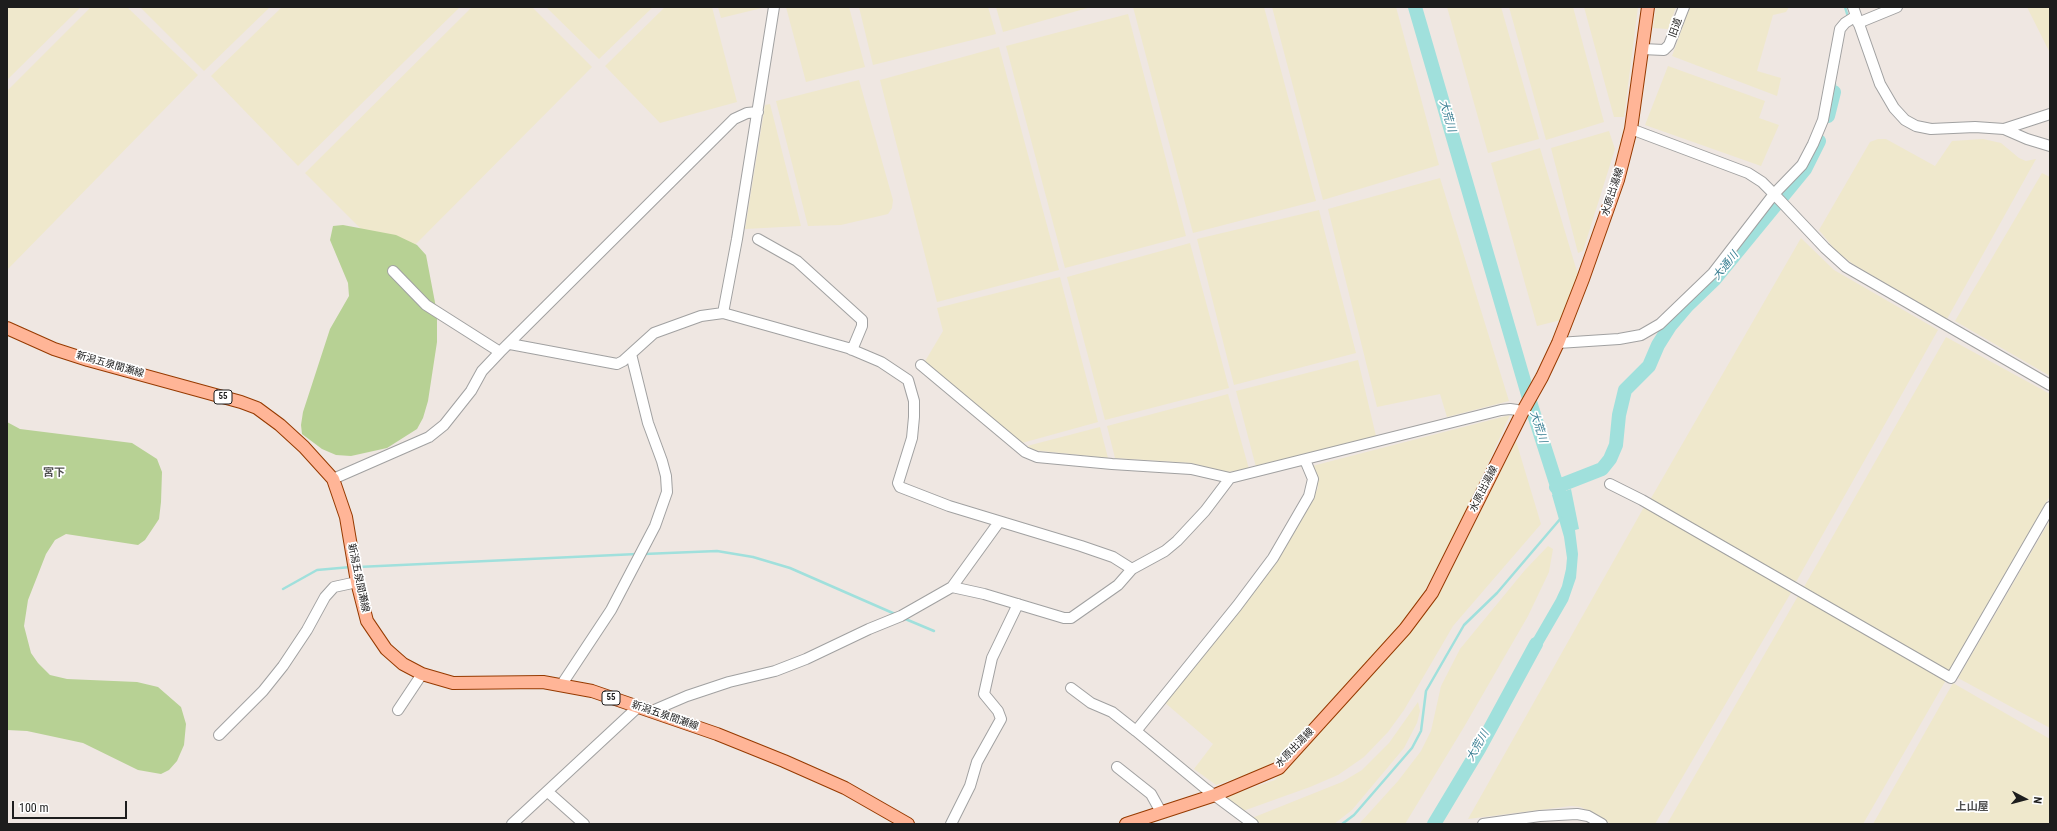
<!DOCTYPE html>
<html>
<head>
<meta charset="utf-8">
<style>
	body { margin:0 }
	#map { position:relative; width:2057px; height:831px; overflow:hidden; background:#efe7e2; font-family:"Roboto Condensed",sans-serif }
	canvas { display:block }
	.frame { position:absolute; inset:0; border:8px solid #1d1d1d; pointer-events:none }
	.north { position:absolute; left:2005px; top:779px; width:40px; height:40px; -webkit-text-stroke:3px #fff; paint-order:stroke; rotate:96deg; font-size:11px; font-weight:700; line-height:16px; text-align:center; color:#1d1d1d }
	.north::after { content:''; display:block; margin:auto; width:14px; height:18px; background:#1d1d1d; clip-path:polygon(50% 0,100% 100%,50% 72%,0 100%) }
	.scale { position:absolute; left:12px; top:801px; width:115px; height:18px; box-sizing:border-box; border:2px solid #1d1d1d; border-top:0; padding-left:5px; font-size:12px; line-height:14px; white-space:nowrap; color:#1d1d1d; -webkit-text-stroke:3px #fff; paint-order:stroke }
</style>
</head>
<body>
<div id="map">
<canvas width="2057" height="831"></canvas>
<div class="frame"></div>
<div class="north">N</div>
<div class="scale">100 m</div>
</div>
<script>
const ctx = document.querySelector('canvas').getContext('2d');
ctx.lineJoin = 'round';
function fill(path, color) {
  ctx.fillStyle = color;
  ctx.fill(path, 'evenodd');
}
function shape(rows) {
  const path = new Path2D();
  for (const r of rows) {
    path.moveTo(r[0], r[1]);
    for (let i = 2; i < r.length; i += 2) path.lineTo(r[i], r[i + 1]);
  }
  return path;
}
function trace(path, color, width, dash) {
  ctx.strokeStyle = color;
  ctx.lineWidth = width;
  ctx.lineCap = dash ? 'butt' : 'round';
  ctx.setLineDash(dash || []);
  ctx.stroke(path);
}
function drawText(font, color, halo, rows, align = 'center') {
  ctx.font = font + ' "Roboto Condensed","Noto Sans JP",sans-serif';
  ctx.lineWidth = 3.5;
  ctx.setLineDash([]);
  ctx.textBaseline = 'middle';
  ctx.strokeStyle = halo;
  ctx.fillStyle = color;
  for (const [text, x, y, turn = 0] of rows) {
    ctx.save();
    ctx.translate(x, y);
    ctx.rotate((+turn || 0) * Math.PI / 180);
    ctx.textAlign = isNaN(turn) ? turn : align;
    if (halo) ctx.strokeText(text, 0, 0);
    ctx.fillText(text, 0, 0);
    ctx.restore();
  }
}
fill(shape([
	[7,7,81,7,7,80],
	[91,7,127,7,198,75,7,270,7,91],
	[140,7,270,7,204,71],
	[282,7,460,7,298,166,211,76],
	[472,7,532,7,592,67,396,264,305,173],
	[546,7,653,7,599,59],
	[665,7,712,7,737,102,660,123,605,66],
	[718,7,766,7,721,18],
	[786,7,849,7,865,67,806,82],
	[859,7,988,7,996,34,873,65],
	[996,7,1091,7,1003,32],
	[1133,7,1264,7,1316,201,1193,233],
	[1272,7,1396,7,1439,165,1323,200],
	[1447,7,1501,7,1539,139,1488,153],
	[1509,7,1573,7,1604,122,1546,140],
	[1584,7,1638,7,1624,117,1614,117],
	[1656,7,1676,7,1668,29,1653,28],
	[1690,7,1789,7,1786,12,1773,15,1757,71,1781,78,1777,96,1672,56],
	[2027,7,2050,7,2050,53],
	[1128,14,1186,236,1065,268,1006,46],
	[999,47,1059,270,937,302,880,80],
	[1668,66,1765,101,1759,118,1779,125,1761,166,1645,125],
	[859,80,893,200,892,208,888,214,841,225,808,226,776,101],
	[770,104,801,226,745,229,765,105],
	[1609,131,1615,149,1583,251,1578,253,1551,148],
	[1878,139,1886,139,1935,166,1952,141,1983,139,2001,143,2019,158,2026,161,2036,159,1947,319,1853,264,1836,251,1819,230,1870,142],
	[1540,148,1578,275,1561,320,1537,326,1491,163],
	[2042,173,2050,177,2050,376,1955,321],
	[1440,178,1509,401,1447,417,1440,394,1377,407,1328,209],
	[1319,210,1356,353,1234,385,1197,239],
	[1801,238,1834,270,1938,330,1796,582,1650,500],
	[1190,243,1229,388,1105,420,1067,277],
	[1060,277,1098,422,1022,443,924,363,943,331,937,308],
	[1946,337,2050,394,2050,496,1949,671,1804,587],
	[1358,360,1376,436,1256,467,1236,391],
	[1228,394,1249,469,1227,472,1191,463,1115,458,1107,426],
	[1510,415,1465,514,1418,603,1403,622,1278,758,1266,768,1216,785,1194,769,1213,744,1163,701,1309,502,1318,488,1312,466],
	[1100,427,1108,458,1033,450,1027,446],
	[1516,441,1541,524,1453,626,1404,710,1388,732,1364,757,1338,775,1310,787,1243,811,1227,799,1228,796,1275,780,1429,608,1442,589],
	[1644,507,1792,591,1655,824,1611,824,1581,807,1571,806,1468,819],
	[2050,520,2050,728,1958,678],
	[1548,546,1553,549,1549,572,1528,616,1464,727,1405,824,1359,824,1398,781,1421,751,1431,731,1441,686,1460,649,1525,570],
	[1798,596,1946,680,1863,824,1667,824],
	[1953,683,2050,739,2050,824,1873,824],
	[1418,702,1420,711,1417,723,1404,748,1352,810,1334,824,1261,824,1252,818,1342,782,1362,770,1389,743]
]), '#efe8cc');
fill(shape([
	[343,225,396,235,417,245,426,255,437,313,437,342,428,401,423,418,417,429,387,448,351,456,336,455,322,449,302,434,301,425,303,412,330,329,349,296,348,283,330,240,333,226],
	[7,422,20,429,132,443,157,459,162,472,161,502,159,519,145,540,138,545,66,534,55,540,46,554,28,600,24,626,31,653,38,663,50,675,67,679,137,682,158,687,181,707,186,724,184,745,177,761,169,770,161,774,138,770,83,743,27,731,7,730]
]), '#b7d194');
fill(shape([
	[1571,489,1579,529,1575,530,1578,554,1576,578,1568,601,1532,663,1523,656,1556,599,1562,586,1566,569,1567,558,1564,537,1552,495]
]), '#a0e0dc');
trace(shape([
	[1845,7,1848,17],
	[1834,92,1835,84],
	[644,554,717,551,753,557,790,568,895,614],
	[358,567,637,554],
	[283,589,317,570,351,567],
	[903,618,934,631],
	[1342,824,1354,815,1412,748,1421,731,1426,691,1464,625,1497,593,1561,518]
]), '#a0e0dc', 2.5);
trace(shape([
	[1415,7,1531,405,1565,511],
	[1828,116,1834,92],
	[1556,487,1602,469,1610,459,1616,445,1619,415,1625,390,1649,366,1658,345,1670,326,1687,306,1714,280,1805,169,1819,141],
	[1434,824,1479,749,1536,644]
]), '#a0e0dc', 14);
const minor = shape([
	[1853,7,1880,84,1894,108,1905,120,1916,126,1931,129,1975,127,2004,129,2027,139,2050,146],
	[1858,23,1897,7],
	[1642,49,1664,50,1669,45,1684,7],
	[1631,129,1748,173,1762,182,1774,194,1825,248,1846,267,2050,385],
	[2004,129,2050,114],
	[758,239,797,261,862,320,862,326,852,350],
	[393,271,426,305,500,352],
	[723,313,737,239,774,7],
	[1558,343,1619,339,1641,335,1660,324,1713,273,1774,194,1802,165,1813,144,1823,120,1840,29,1845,23,1856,16],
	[510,344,617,364,623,361,654,333,701,316,723,313,848,348,881,362,908,380,914,401,914,417,912,438,898,483,900,487,949,506,1081,546,1113,557,1132,569],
	[921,365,1025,452,1037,457,1112,464,1191,469,1230,478,1501,410,1510,409,1517,410,1521,416],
	[333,479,429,437,444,425,471,391,482,371,500,352,734,119,747,113,758,112],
	[1610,484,1642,500,1951,678,2050,507],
	[952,587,999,522],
	[562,684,611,610,655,526,667,492,666,476,662,461,648,423,631,354],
	[1071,688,1091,703,1112,712,1136,731],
	[398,710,422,674],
	[652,711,687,696,729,682,775,671,806,659,869,629,901,616,952,587,984,594,1064,618,1071,618,1118,585,1132,569,1165,551,1177,541,1205,511,1230,478],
	[219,735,263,691,283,666,307,630,325,597,334,587,357,582],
	[1117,767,1151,794,1161,812],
	[548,792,584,824],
	[512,824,638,707],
	[951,824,970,786,977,762,1001,719,998,711,984,694,992,658,1018,604],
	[1253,824,1206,789,1136,731,1237,606,1273,558,1309,496,1313,479,1305,460],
	[1483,824,1540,816,1577,814,1588,816,1602,824]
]);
const major = shape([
	[7,328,54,349,88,360,241,402,257,408,280,425,304,447,333,479,346,517,357,582,367,621,386,649,403,664,422,674,453,683,543,682,592,691,717,734,784,761,845,788,908,824],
	[1126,824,1215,795,1279,768,1405,629,1432,593,1524,409,1542,377,1558,343,1583,279,1618,180,1631,129,1648,7]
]);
trace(minor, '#a1a1a1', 12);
trace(major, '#963a00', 14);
trace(minor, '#fff', 10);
trace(major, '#ffb597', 12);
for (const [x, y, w] of [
	[223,397,18],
	[611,698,18]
]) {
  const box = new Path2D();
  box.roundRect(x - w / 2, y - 7, w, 14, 3);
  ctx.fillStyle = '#fff';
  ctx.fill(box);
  trace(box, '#1d1d1d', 1);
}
drawText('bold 9px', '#1d1d1d', null, [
	["55",223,397],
	["55",611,698]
]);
drawText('10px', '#1d1d1d', '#fff', [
	["旧道",1676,28,-70],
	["水原出湯線",1613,192,-72],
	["新潟五泉間瀬線",110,365,16],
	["水原出湯線",1484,489,-63],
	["新潟五泉間瀬線",358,578,78],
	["新潟五泉間瀬線",665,716,19],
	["水原出湯線",1295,748,-46]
]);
drawText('italic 11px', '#3a7f93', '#fff', [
	["大荒川",1447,116,74],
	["大通川",1726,266,-51],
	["大荒川",1538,427,72],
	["大荒川",1478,746,-60]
]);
drawText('bold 11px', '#505050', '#fff', [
	["宮下",54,473],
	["上山屋",1972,807]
]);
</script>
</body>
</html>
